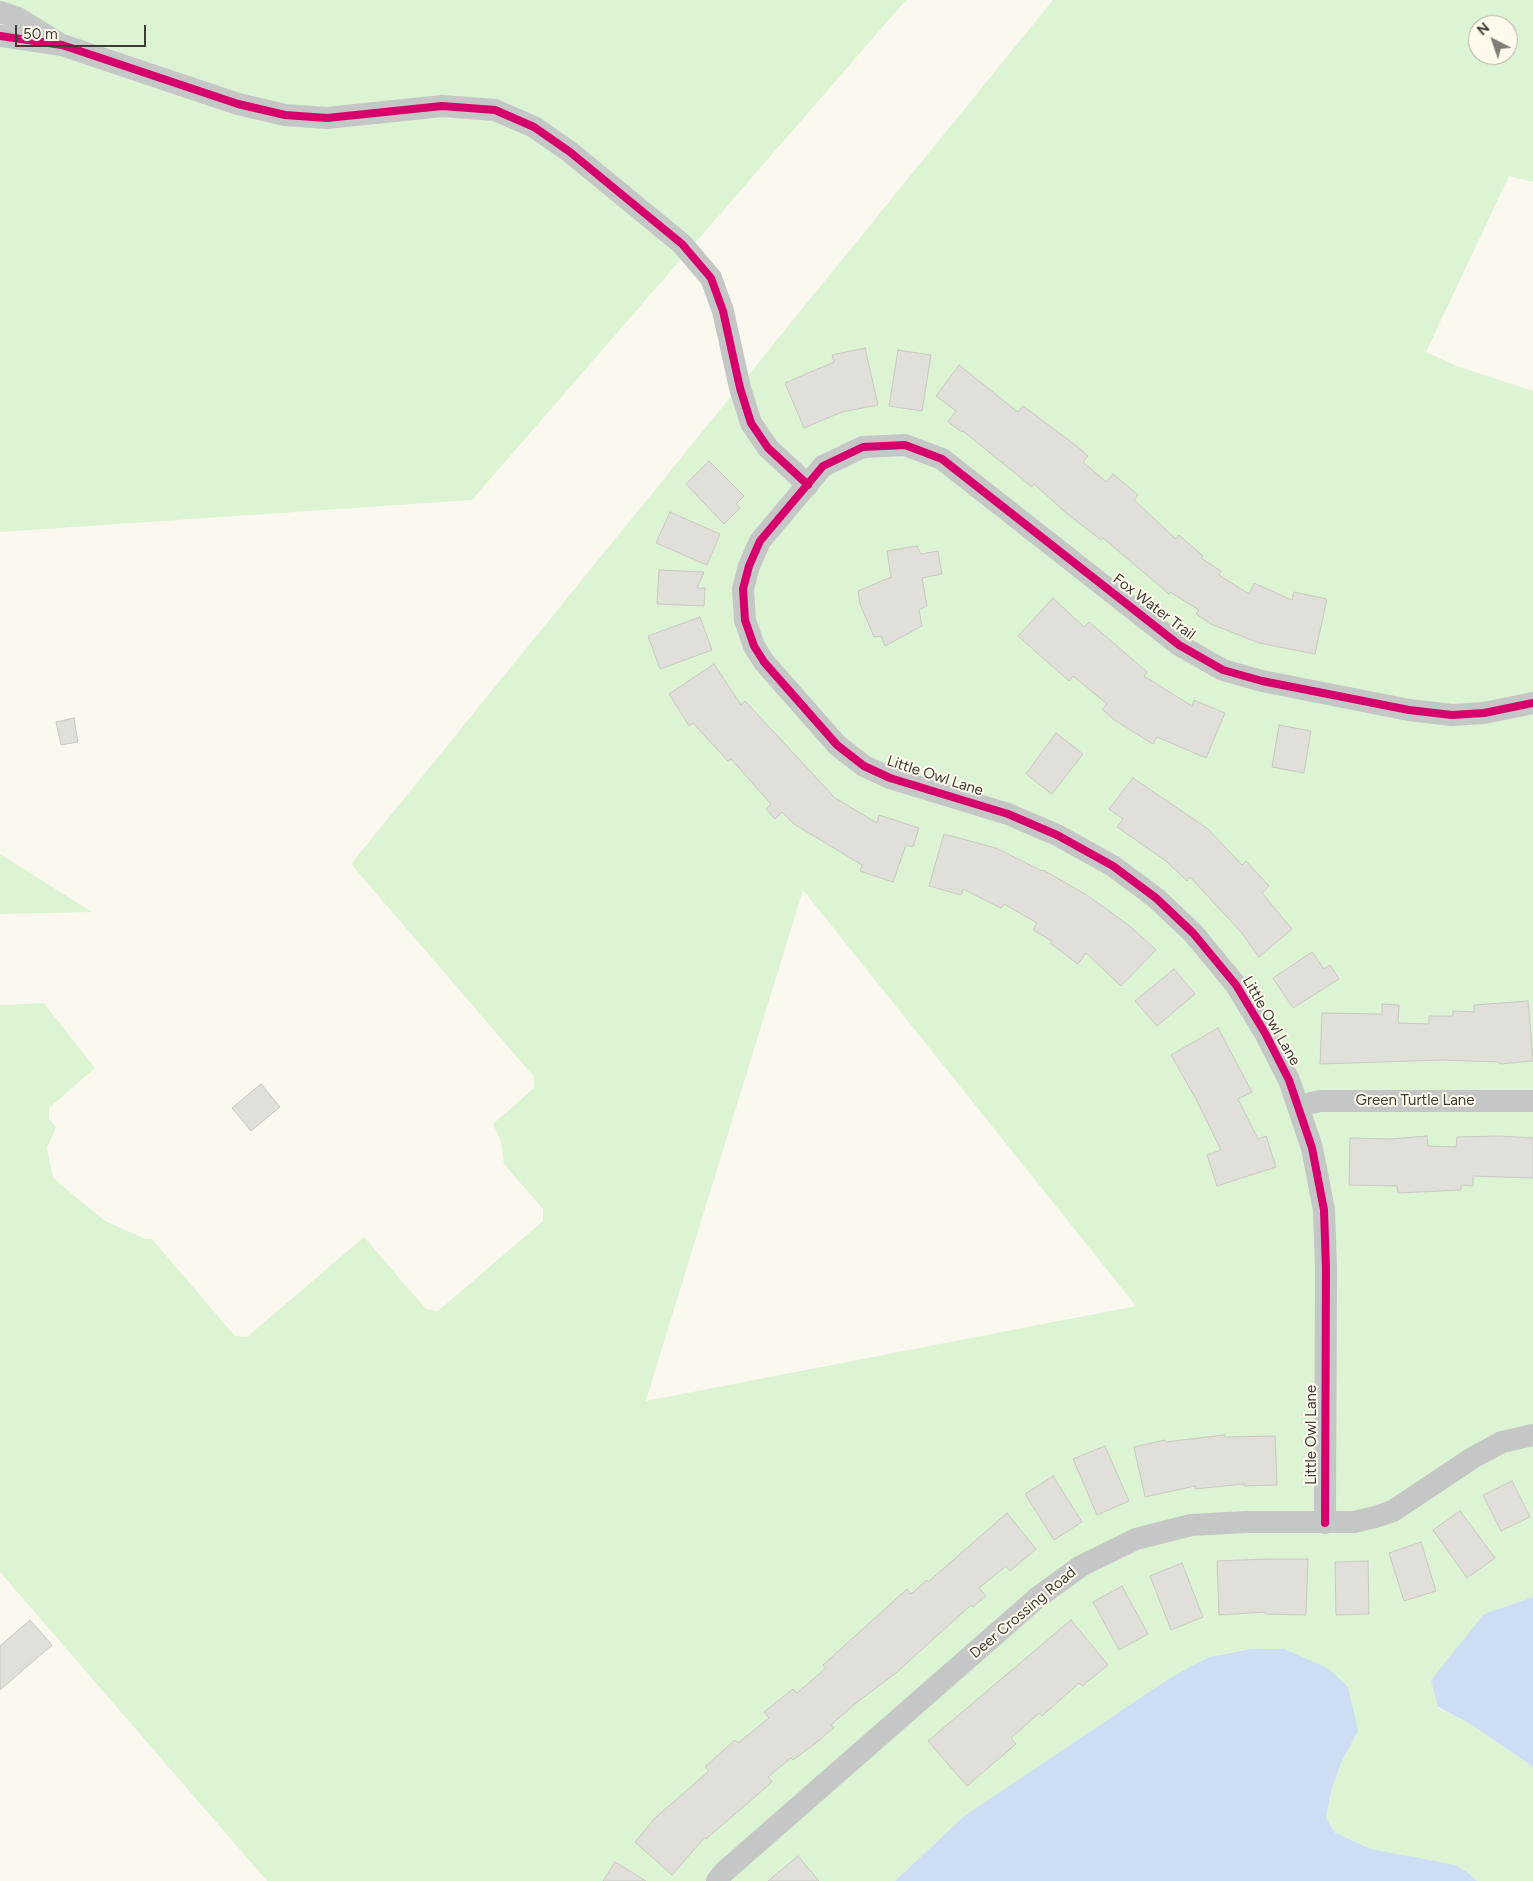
<!DOCTYPE html>
<html>
<head>
<meta charset="utf-8">
<style>
	body { margin:0 }
	#map { position:relative; width:1533px; height:1881px; overflow:hidden; background:#fbf8f0; font-family:Figtree,sans-serif }
	canvas { display:block }
	.north { position:absolute; left:1468px; top:15px; width:50px; height:50px; box-sizing:border-box; background:#fff9ec; border:1px solid #b1ada3; border-radius:50%; rotate:319deg; font-size:14px; font-weight:700; line-height:20px; text-align:center; color:#3d3b36 }
	.north::after { content:''; display:block; margin:auto; width:18px; height:22px; background:#807d77; clip-path:polygon(50% 0,100% 100%,50% 72%,0 100%) }
	.scale { position:absolute; left:15px; top:25px; width:131px; height:22px; box-sizing:border-box; border:2px solid #3d3b36; border-top:0; padding-left:6px; font-size:15px; line-height:18px; white-space:nowrap; color:#3d3b36; -webkit-text-stroke:4px #fff9ec; paint-order:stroke }
</style>
</head>
<body>
<div id="map">
<canvas width="1533" height="1881"></canvas>
<div class="north">N</div>
<div class="scale">50 m</div>
</div>
<script>
const ctx = document.querySelector('canvas').getContext('2d');
ctx.lineJoin = 'round';
function fill(path, color) {
  ctx.fillStyle = color;
  ctx.fill(path, 'evenodd');
}
function shape(rows) {
  const path = new Path2D();
  for (const r of rows) {
    path.moveTo(r[0], r[1]);
    for (let i = 2; i < r.length; i += 2) path.lineTo(r[i], r[i + 1]);
  }
  return path;
}
function trace(path, color, width, dash) {
  ctx.strokeStyle = color;
  ctx.lineWidth = width;
  ctx.lineCap = dash ? 'butt' : 'round';
  ctx.setLineDash(dash || []);
  ctx.stroke(path);
}
function drawText(font, color, halo, rows, align = 'center') {
  ctx.font = font + ' Figtree,sans-serif';
  ctx.lineWidth = 4;
  ctx.setLineDash([]);
  ctx.textBaseline = 'middle';
  ctx.strokeStyle = halo;
  ctx.fillStyle = color;
  for (const [text, x, y, turn = 0] of rows) {
    ctx.save();
    ctx.translate(x, y);
    ctx.rotate((+turn || 0) * Math.PI / 180);
    ctx.textAlign = isNaN(turn) ? turn : align;
    if (halo) ctx.strokeText(text, 0, 0);
    ctx.fillText(text, 0, 0);
    ctx.restore();
  }
}
fill(shape([
	[0,0,906,0,472,500,0,532],
	[1053,0,1533,0,1533,182,1509,176,1426,352,1457,366,1533,391,1533,1597,1484,1614,1438,1708,1472,1725,1533,1767,1533,1881,1477,1881,1466,1871,1371,1849,1334,1832,1326,1817,1332,1788,1341,1763,1358,1731,1284,1649,1251,1649,1209,1657,963,1817,895,1881,267,1881,0,1572,0,1005,44,1003,95,1068,49,1108,49,1119,56,1127,47,1148,53,1178,105,1221,146,1239,152,1239,235,1336,247,1337,364,1237,426,1309,438,1311,543,1221,543,1209,504,1164,501,1142,493,1124,534,1088,534,1077,351,864],
	[1478,25,1508,25,1508,55,1478,55],
	[803,890,1136,1306,646,1401,646,1400],
	[0,854,92,912,0,914]
]), '#dcf4d3');
fill(shape([
	[1533,1597,1533,1767,1472,1725,1438,1707,1431,1680,1484,1614],
	[1251,1649,1284,1649,1329,1669,1348,1687,1358,1731,1341,1763,1332,1788,1326,1817,1334,1832,1371,1849,1455,1865,1466,1871,1477,1881,895,1881,963,1817,1170,1678,1209,1657]
]), '#cdddf4');
const building = shape([
	[865,348,878,405,842,412,804,428,785,383,834,362,832,355,865,348],
	[898,350,931,355,922,411,889,406,898,350],
	[959,365,1018,412,1023,406,1078,447,1088,456,1083,462,1106,482,1113,474,1138,495,1134,500,1176,539,1179,535,1203,556,1201,558,1221,571,1219,575,1249,594,1254,583,1292,600,1294,592,1327,599,1315,654,1259,643,1211,624,1196,614,1199,610,1170,592,1169,594,1103,538,1101,540,1066,513,1034,484,1032,487,963,431,962,432,948,422,956,411,936,396,959,365],
	[709,461,744,496,736,504,740,508,724,524,686,484,709,461],
	[670,512,720,534,707,565,656,543,670,512],
	[917,546,921,554,938,551,942,574,922,578,927,606,919,610,922,626,885,646,881,636,874,637,860,604,858,591,891,577,887,551,917,546],
	[659,570,704,572,697,588,705,588,704,606,657,604,659,570],
	[1053,598,1084,627,1089,622,1147,672,1144,676,1192,706,1194,700,1225,713,1206,758,1157,737,1153,744,1113,719,1102,709,1107,704,1073,676,1069,681,1018,636,1053,598],
	[700,617,712,650,660,669,648,636,700,617],
	[714,664,741,705,745,701,835,798,877,823,879,815,919,828,913,847,906,845,893,882,860,871,862,865,794,824,782,812,775,819,766,809,771,804,731,759,728,761,693,723,689,726,669,694,714,664],
	[74,718,78,742,61,745,56,722,74,718],
	[1279,725,1311,731,1304,773,1272,767,1279,725],
	[1056,733,1083,754,1052,794,1026,774,1056,733],
	[1133,778,1208,829,1242,865,1246,861,1269,886,1262,893,1292,929,1259,957,1241,932,1190,877,1187,881,1166,861,1117,827,1123,819,1109,809,1133,778],
	[944,834,996,848,1042,871,1043,870,1087,895,1131,927,1156,950,1121,986,1086,953,1078,964,1050,943,1052,941,1033,930,1037,923,1004,904,1001,908,963,889,961,895,929,886,944,834],
	[1312,952,1324,969,1330,965,1339,979,1293,1008,1273,978,1312,952],
	[1174,969,1195,994,1157,1026,1135,1001,1174,969],
	[1528,1001,1533,1061,1500,1064,1499,1062,1442,1060,1320,1064,1322,1013,1382,1014,1382,1004,1399,1005,1398,1023,1429,1024,1429,1016,1453,1016,1453,1011,1474,1012,1474,1005,1528,1001],
	[1218,1028,1252,1092,1238,1099,1258,1139,1266,1136,1276,1167,1217,1186,1207,1155,1221,1150,1196,1099,1171,1055,1218,1028],
	[261,1084,280,1107,251,1131,232,1108,261,1084],
	[1427,1136,1428,1146,1456,1147,1457,1137,1500,1136,1533,1138,1533,1178,1473,1176,1473,1186,1461,1185,1461,1190,1398,1193,1397,1186,1349,1185,1350,1138,1390,1139,1427,1136],
	[1224,1435,1225,1437,1275,1436,1277,1485,1244,1486,1244,1484,1195,1489,1195,1486,1145,1497,1134,1447,1165,1440,1166,1442,1224,1435],
	[1105,1446,1129,1501,1097,1515,1073,1459,1105,1446],
	[1053,1476,1082,1522,1054,1540,1025,1494,1053,1476],
	[1512,1481,1530,1517,1501,1531,1483,1495,1512,1481],
	[1460,1511,1495,1558,1467,1578,1433,1530,1460,1511],
	[1007,1513,1036,1549,1010,1571,1006,1566,979,1588,986,1596,973,1607,971,1605,897,1672,856,1703,831,1725,834,1727,821,1739,793,1760,791,1758,768,1777,772,1782,706,1839,705,1837,672,1875,635,1842,655,1818,709,1771,705,1767,735,1740,738,1743,769,1718,764,1712,793,1689,797,1693,826,1668,823,1665,907,1589,911,1594,927,1580,928,1582,1007,1513],
	[1421,1542,1436,1591,1404,1601,1389,1553,1421,1542],
	[1267,1559,1308,1559,1306,1615,1265,1614,1265,1612,1219,1615,1217,1561,1267,1559],
	[1368,1561,1369,1614,1336,1615,1335,1562,1368,1561],
	[1182,1563,1203,1617,1171,1630,1150,1576,1182,1563],
	[1122,1586,1148,1634,1119,1650,1093,1602,1122,1586],
	[30,1620,52,1645,0,1690,0,1646,30,1620],
	[1071,1620,1108,1665,1082,1686,1079,1683,1042,1716,1039,1713,1011,1738,1016,1744,967,1786,928,1741,1071,1620],
	[798,1856,819,1881,768,1881,798,1856],
	[615,1862,646,1881,603,1881,615,1862]
]);
fill(building, '#e1dfd9');
trace(building, '#cac8c2', 1);
trace(shape([
	[0,12,18,18,57,42],
	[0,36,62,45,238,104,285,115,327,118,442,106,495,110,534,127,570,152,682,244,711,278,723,311,740,388,751,423,768,448,808,485],
	[1298,1106,1320,1101,1533,1101],
	[1325,1523,1326,1269,1324,1210,1312,1148,1289,1080,1265,1033,1236,985,1193,933,1156,898,1113,866,1057,835,1008,814,890,778,864,766,837,745,764,662,754,646,745,620,743,589,749,566,760,541,823,466,863,447,905,445,942,459,1179,645,1223,670,1262,681,1409,710,1452,715,1484,713,1533,703],
	[717,1881,724,1872,1037,1598,1081,1566,1136,1539,1191,1525,1246,1522,1354,1522,1375,1517,1393,1511,1474,1457,1502,1442,1533,1435]
]), '#c5c6c6', 22);
trace(shape([
	[0,36,62,45,238,104,285,115,327,118,442,106,495,110,534,127,570,152,682,244,711,278,723,311,740,388,751,423,768,448,808,485],
	[1325,1523,1326,1269,1324,1210,1312,1148,1289,1080,1265,1033,1236,985,1193,933,1156,898,1113,866,1057,835,1008,814,890,778,864,766,837,745,764,662,754,646,745,620,743,589,749,566,760,541,823,466,863,447,905,445,942,459,1179,645,1223,670,1262,681,1409,710,1452,715,1484,713,1533,703]
]), '#d6006c', 8);
drawText('15px', '#3d3b36', '#fff9ec', [
	["Fox Water Trail",1154,607,37],
	["Little Owl Lane",935,776,18],
	["Little Owl Lane",1271,1021,60],
	["Green Turtle Lane",1415,1101],
	["Little Owl Lane",1312,1435,-90],
	["Deer Crossing Road",1023,1613,-40]
]);
</script>
</body>
</html>
